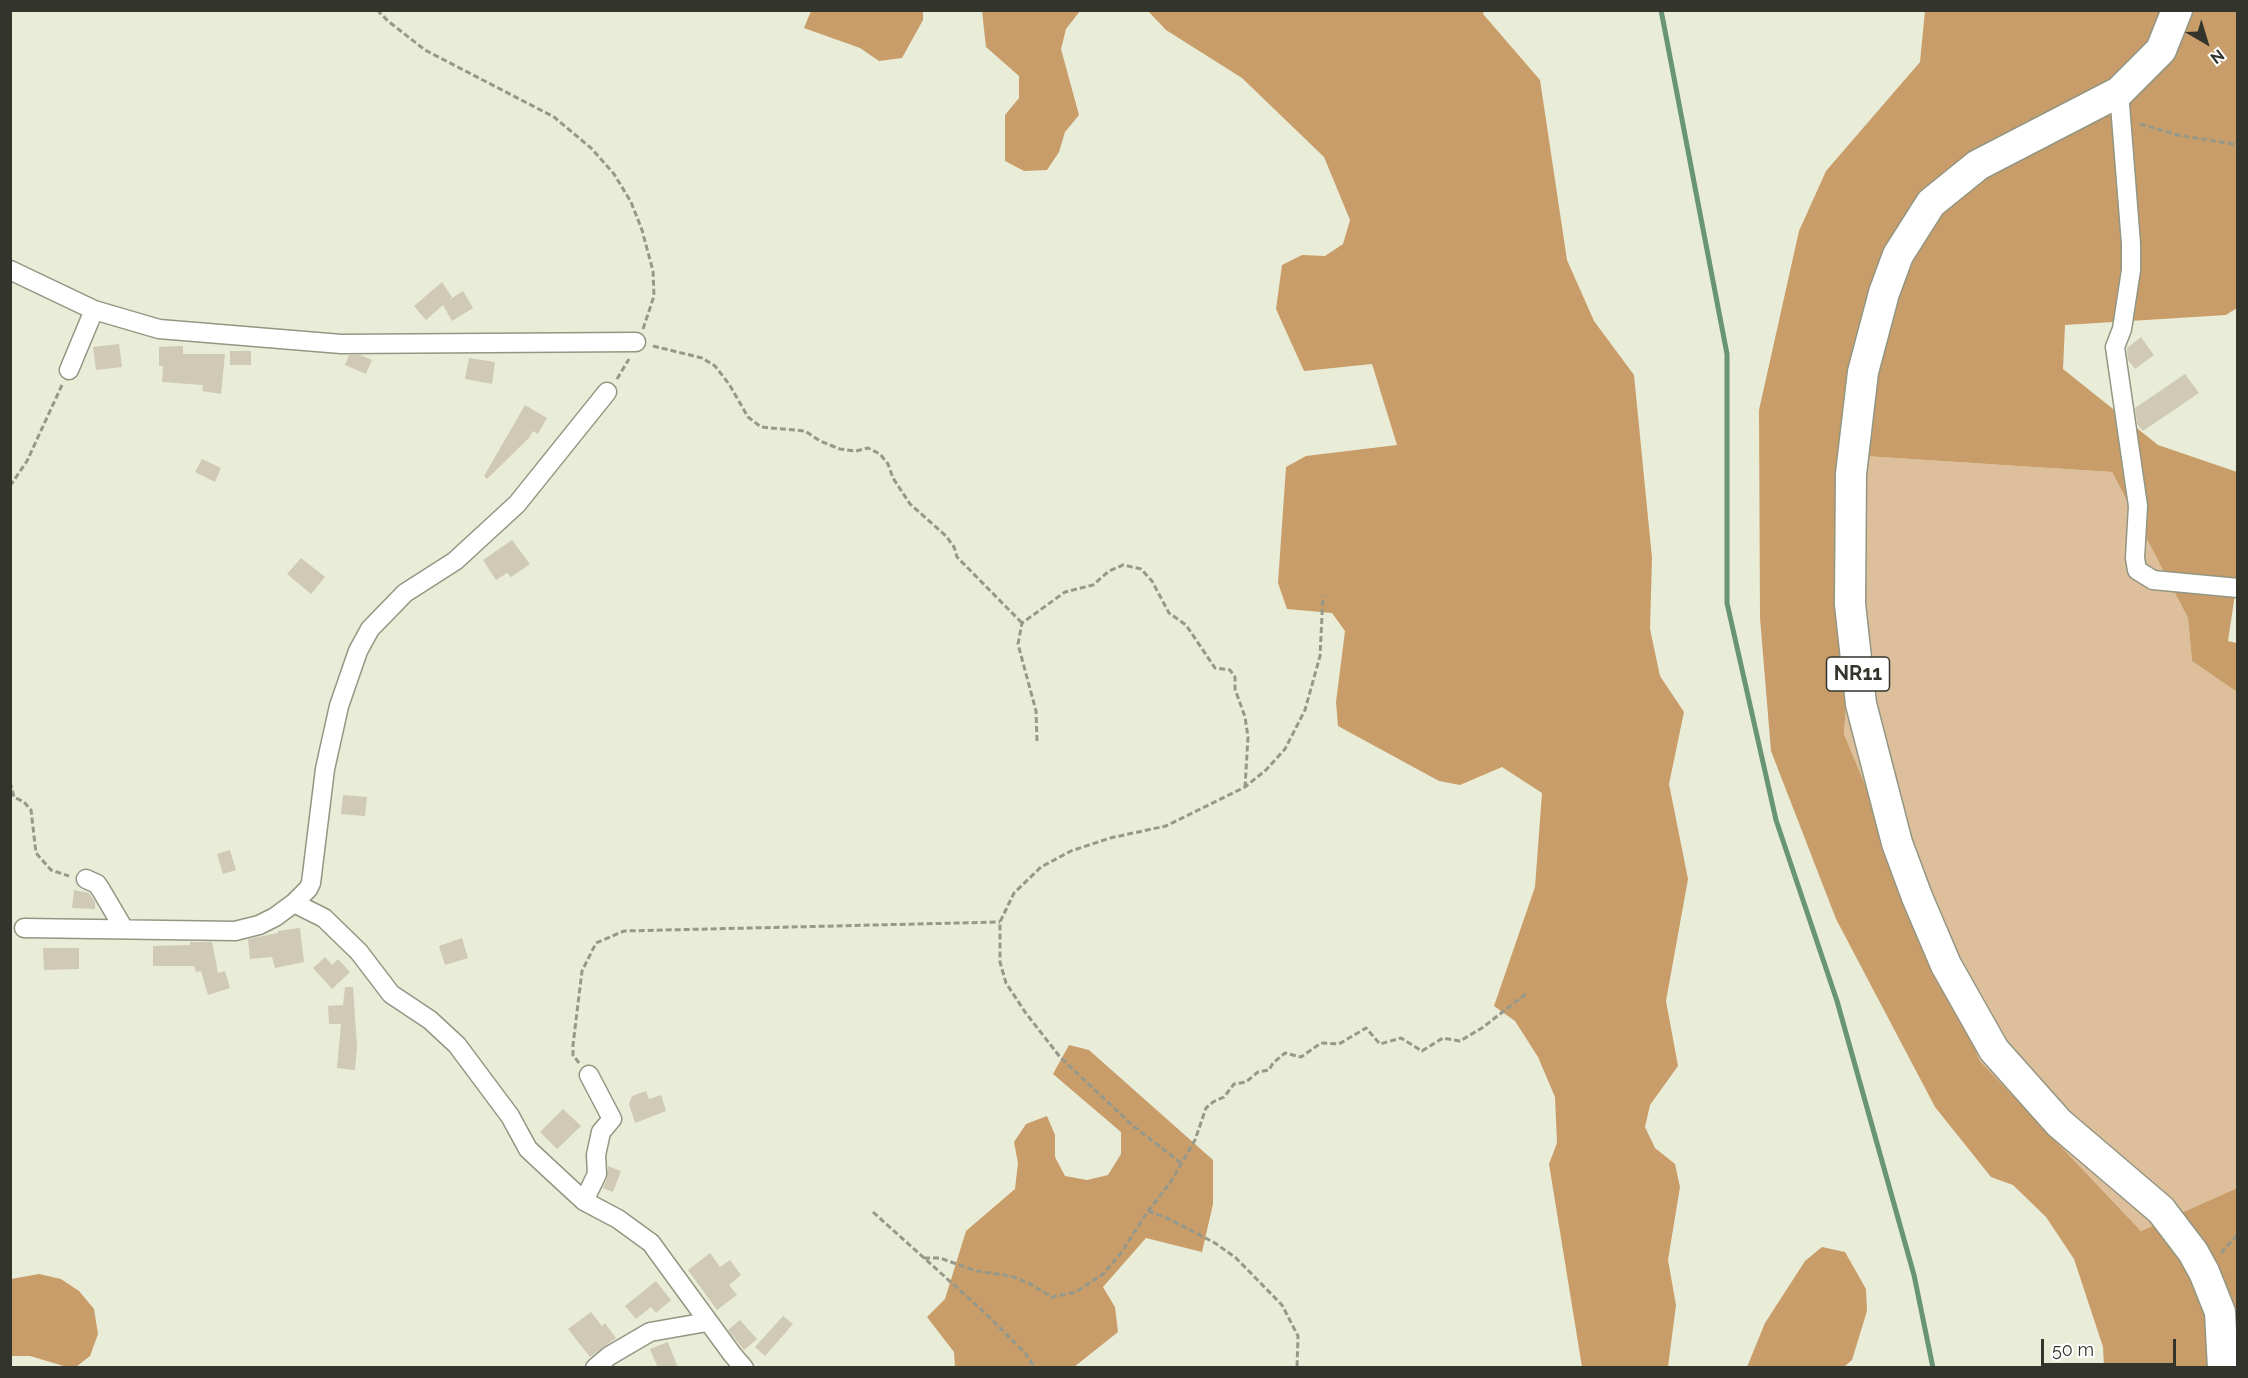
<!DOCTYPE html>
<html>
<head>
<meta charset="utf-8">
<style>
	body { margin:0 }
	#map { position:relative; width:2248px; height:1378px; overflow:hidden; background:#e9ecd7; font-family:Raleway,sans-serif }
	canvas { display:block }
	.frame { position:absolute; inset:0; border:12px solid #33342b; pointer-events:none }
	.north { position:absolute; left:2176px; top:12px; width:60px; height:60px; -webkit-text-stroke:4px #fff; paint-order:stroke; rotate:142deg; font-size:16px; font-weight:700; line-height:24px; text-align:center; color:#33342b }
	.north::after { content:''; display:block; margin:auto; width:21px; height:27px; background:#33342b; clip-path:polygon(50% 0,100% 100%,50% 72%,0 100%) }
	.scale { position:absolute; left:2041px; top:1339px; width:135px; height:27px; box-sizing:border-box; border:3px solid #33342b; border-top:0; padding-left:8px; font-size:18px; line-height:21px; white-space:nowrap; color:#33342b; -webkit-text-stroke:4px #fff; paint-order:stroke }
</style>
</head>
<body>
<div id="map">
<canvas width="2248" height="1378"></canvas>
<div class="frame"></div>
<div class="north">N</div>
<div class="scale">50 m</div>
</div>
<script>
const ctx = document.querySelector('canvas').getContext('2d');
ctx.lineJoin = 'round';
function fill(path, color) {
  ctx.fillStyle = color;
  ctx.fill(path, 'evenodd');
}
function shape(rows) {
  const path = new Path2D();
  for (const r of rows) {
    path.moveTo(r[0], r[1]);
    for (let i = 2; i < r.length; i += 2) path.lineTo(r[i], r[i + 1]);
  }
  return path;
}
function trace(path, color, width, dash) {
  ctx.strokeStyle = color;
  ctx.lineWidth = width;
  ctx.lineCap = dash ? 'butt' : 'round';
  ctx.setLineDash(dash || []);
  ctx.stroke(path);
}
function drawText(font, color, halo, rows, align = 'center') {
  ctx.font = font + ' Raleway,sans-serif';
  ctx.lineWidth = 5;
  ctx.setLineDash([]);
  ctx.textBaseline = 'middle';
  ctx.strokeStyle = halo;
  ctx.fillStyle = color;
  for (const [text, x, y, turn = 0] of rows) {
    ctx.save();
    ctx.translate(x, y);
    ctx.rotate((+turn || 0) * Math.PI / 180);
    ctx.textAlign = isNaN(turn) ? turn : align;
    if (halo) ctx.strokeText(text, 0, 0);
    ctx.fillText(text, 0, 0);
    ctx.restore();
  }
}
fill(shape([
	[1864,456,2112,472,2188,618,2192,661,2237,692,2237,1188,2141,1231,1980,1061,1844,734]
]), '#debf9b');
fill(shape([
	[811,11,923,11,923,20,902,58,879,61,860,48,804,28],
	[982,11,1080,11,1066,29,1061,49,1079,115,1065,132,1059,152,1047,170,1024,171,1005,161,1005,115,1019,98,1019,76,986,47],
	[1148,11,1484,11,1483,14,1540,80,1567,260,1594,321,1634,375,1652,558,1650,629,1660,676,1684,712,1669,784,1688,879,1666,1001,1678,1066,1650,1105,1645,1127,1655,1148,1675,1164,1680,1187,1668,1260,1676,1305,1668,1367,1582,1367,1549,1164,1557,1143,1555,1097,1538,1057,1515,1021,1494,1006,1535,887,1542,793,1502,767,1460,785,1439,781,1338,726,1336,702,1345,631,1332,613,1287,609,1278,583,1286,467,1306,456,1397,445,1372,364,1304,371,1276,309,1282,265,1302,255,1325,256,1343,244,1350,220,1324,157,1242,78,1166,30],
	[1925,11,2237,11,2237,308,2226,315,2065,325,2063,369,2158,445,2237,472,2238,574,2228,641,2237,643,2237,692,2192,661,2188,618,2112,472,1864,456,1844,734,1980,1061,2141,1231,2237,1188,2237,1367,2104,1367,2103,1347,2074,1259,2046,1217,2013,1185,1991,1177,1935,1107,1836,919,1771,751,1760,618,1759,410,1799,231,1826,171,1920,62],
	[1069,1045,1089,1050,1213,1160,1213,1204,1202,1252,1146,1238,1103,1287,1115,1307,1118,1332,1074,1367,955,1367,954,1352,927,1317,945,1299,966,1231,1015,1189,1018,1163,1014,1142,1026,1124,1047,1116,1055,1135,1055,1157,1065,1176,1087,1180,1108,1175,1121,1154,1121,1132,1053,1074],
	[1822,1247,1845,1252,1866,1289,1867,1311,1852,1360,1844,1367,1747,1367,1765,1323,1805,1261],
	[39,1274,61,1279,79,1291,94,1309,98,1334,90,1356,76,1367,67,1367,30,1356,11,1356,11,1279]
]), '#c99d69');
trace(shape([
	[1661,10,1727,354,1727,603,1776,820,1837,1001,1914,1275,1933,1368]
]), '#689576', 5);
fill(shape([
	[442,282,452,297,449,300,463,291,473,308,452,321,443,305,426,320,414,306],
	[2141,337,2154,355,2135,369,2128,360,2127,348],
	[119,344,122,367,96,370,93,347],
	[183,346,183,354,225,354,221,394,202,391,203,385,162,382,163,366,159,366,159,347],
	[230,351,251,351,251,365,230,365],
	[349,355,360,355,372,360,366,374,345,365],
	[469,358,495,362,492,384,465,379],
	[2185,374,2199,393,2143,431,2137,424,2135,408],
	[525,405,547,418,538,434,533,431,529,438,487,479,484,476],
	[202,459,221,468,215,482,195,472],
	[512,540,530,564,511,577,507,573,496,580,483,560],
	[301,558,325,577,311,594,287,574],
	[343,795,367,797,365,816,341,814],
	[230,850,236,870,223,874,217,854],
	[74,890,89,893,95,902,95,909,72,908],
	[300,928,304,962,275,968,272,957,250,959,248,939,278,933,278,931],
	[462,938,468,958,445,965,439,946],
	[190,942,212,942,218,973,225,971,230,988,208,995,201,971,196,972,194,966,153,966,153,946,190,945],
	[43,948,79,948,79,969,44,970],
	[325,957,332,965,338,959,350,972,332,989,313,968],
	[345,987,353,987,357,1047,355,1070,337,1068,341,1024,329,1024,328,1006,343,1005],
	[646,1091,649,1099,661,1095,666,1111,635,1123,629,1104,632,1096],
	[563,1109,581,1126,557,1149,540,1132],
	[608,1166,621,1171,613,1192,603,1188,607,1178],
	[710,1253,720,1267,730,1260,741,1275,729,1285,737,1295,717,1310,688,1270],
	[656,1281,671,1300,656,1313,651,1307,636,1319,625,1306],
	[591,1312,602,1326,605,1323,616,1338,590,1357,568,1329],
	[783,1316,793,1324,765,1356,755,1347],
	[740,1320,757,1339,744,1350,728,1330],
	[668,1342,678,1368,658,1368,650,1349]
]), '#d0c9b5');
const minor = shape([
	[2119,92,2131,244,2131,270,2122,329,2115,347,2138,506,2135,558,2137,570,2153,580,2238,588],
	[10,270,94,310,159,329,341,344,636,342],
	[69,370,94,310],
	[86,879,97,884,101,890,124,929],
	[294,903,324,918,359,952,391,994,430,1020,457,1045,510,1116,528,1149,544,1164,584,1201,618,1219,651,1243,732,1354,744,1368],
	[24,928,235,931,259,925,275,917,294,903,308,889,311,883,325,769,339,706,358,651,370,629,405,593,455,561,517,504,607,392],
	[584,1201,597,1174,596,1155,601,1132,612,1119,589,1075],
	[595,1368,609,1356,650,1332,707,1322]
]);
const trunk = shape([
	[2177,10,2161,50,2119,92,1978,165,1931,203,1898,255,1884,293,1863,372,1851,474,1850,604,1861,704,1897,843,1917,897,1946,965,1994,1050,2059,1123,2161,1210,2193,1252,2204,1272,2220,1312,2223,1368]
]);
trace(minor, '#939682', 21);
trace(trunk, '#939682', 33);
trace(shape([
	[377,10,388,21,425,50,554,117,591,148,614,174,631,202,642,230,653,271,654,296,643,329],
	[2140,124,2178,135,2238,145],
	[653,346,702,358,715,366,729,384,748,417,761,427,805,431,820,441,840,449,856,451,868,448,880,454,888,464,893,478,910,504,946,536,954,547,957,557,1022,623],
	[617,379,629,359],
	[10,486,27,461,62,385],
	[1037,741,1036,711,1018,644,1022,623,1065,592,1093,585,1109,571,1123,565,1141,569,1152,581,1169,613,1186,625,1215,668,1230,670,1235,677,1235,689,1245,717,1248,737,1245,787],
	[10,782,14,797,24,802,31,810,36,853,51,870,69,876],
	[579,1063,573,1055,573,1045,582,971,596,943,624,931,1000,922],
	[1181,1163,1132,1125,1060,1057,1025,1012,1006,983,1000,962,1000,922,1014,893,1041,867,1071,851,1110,838,1166,826,1245,787,1266,770,1285,749,1305,710,1320,656,1323,596],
	[1148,1211,1169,1219,1215,1243,1236,1258,1282,1305,1298,1336,1297,1368],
	[873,1212,984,1312,1025,1353,1035,1368],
	[2221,1253,2238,1234],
	[924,1258,940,1258,976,1271,1011,1276,1030,1284,1052,1297,1076,1292,1103,1274,1121,1253,1148,1211,1170,1183,1195,1140,1206,1108,1213,1102,1224,1097,1234,1084,1246,1082,1258,1072,1269,1070,1273,1063,1285,1053,1301,1057,1321,1043,1339,1044,1366,1028,1380,1044,1401,1038,1422,1051,1443,1038,1460,1041,1482,1028,1527,993]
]), '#969989', 3, [6, 3]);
trace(minor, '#fff', 18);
trace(trunk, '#fff', 30);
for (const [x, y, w] of [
	[1858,674,63]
]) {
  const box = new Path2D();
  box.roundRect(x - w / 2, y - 17, w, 34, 4.5);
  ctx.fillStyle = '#fff';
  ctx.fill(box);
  trace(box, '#33342b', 1.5);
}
drawText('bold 20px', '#33342b', null, [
	["NR11",1858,674]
]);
</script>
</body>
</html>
